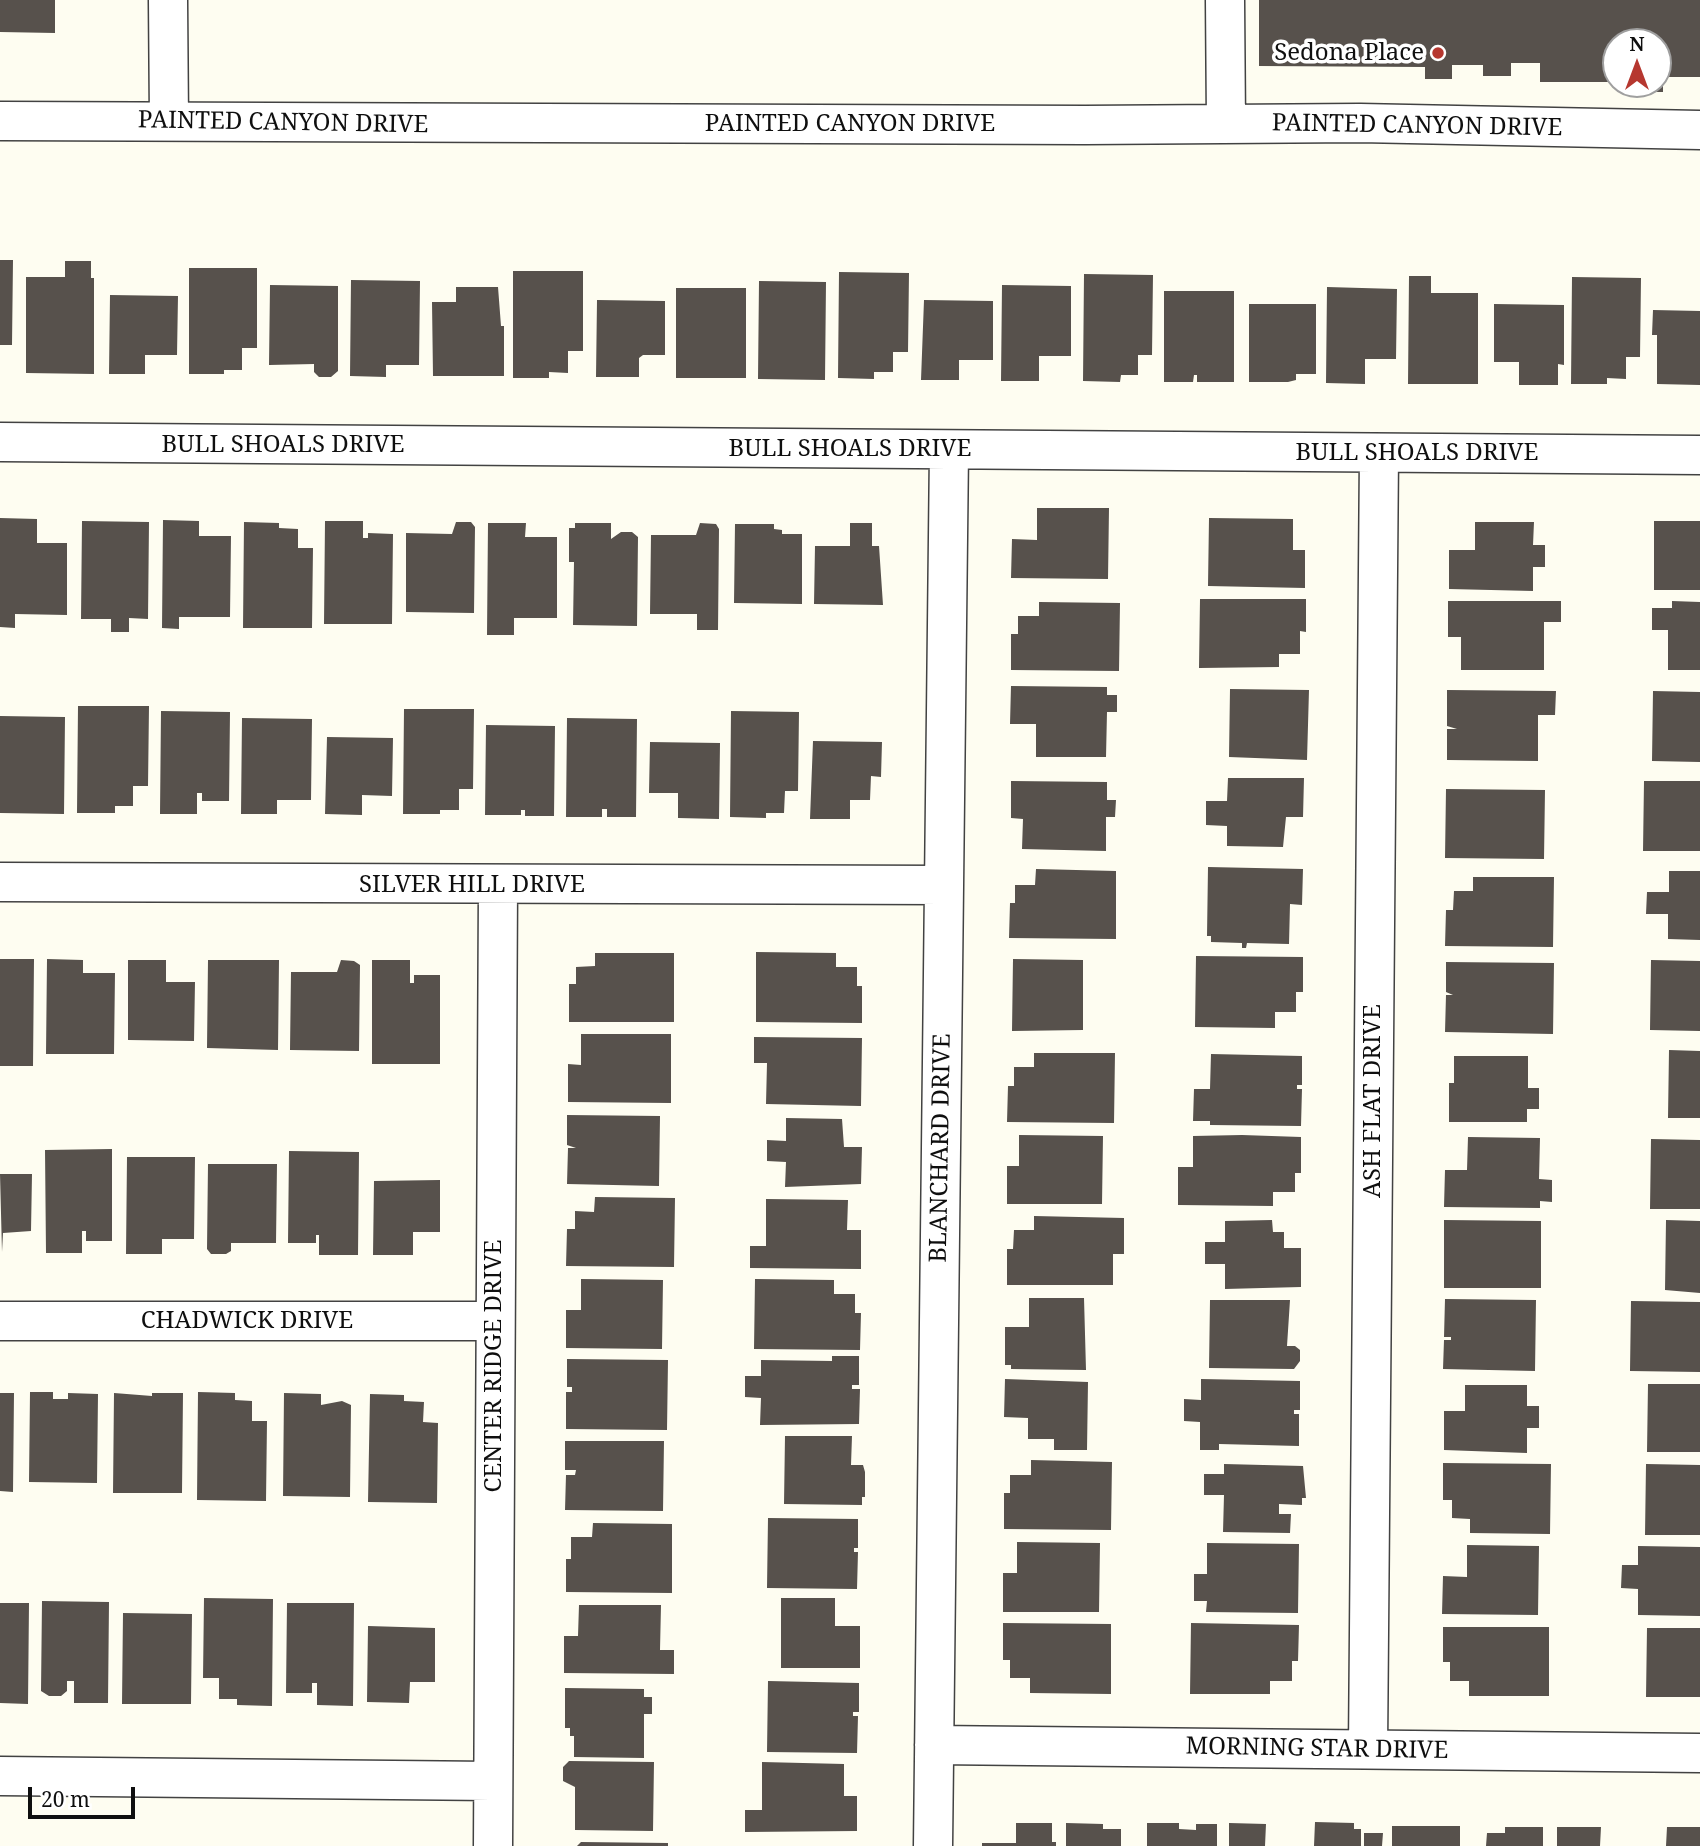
<!DOCTYPE html>
<html>
<head>
<meta charset="utf-8">
<style>
	body { margin:0 }
	#map { position:relative; width:1700px; height:1846px; overflow:hidden; background:#fefdf1; font-family:"Noto Serif",serif }
	canvas { display:block }
	.north { position:absolute; left:1602px; top:28px; width:70px; height:70px; box-sizing:border-box; background:#fff; border:2px solid #9f9f9f; border-radius:50%; rotate:0deg; font-size:19px; font-weight:700; line-height:28px; text-align:center; color:#0f0f0f }
	.north::after { content:''; display:block; margin:auto; width:24px; height:32px; background:#b6372f; clip-path:polygon(50% 0,100% 100%,50% 72%,0 100%) }
	.scale { position:absolute; left:28px; top:1787px; width:107px; height:32px; box-sizing:border-box; border:4px solid #0f0f0f; border-top:0; padding-left:9px; font-size:21px; line-height:24px; white-space:nowrap; color:#0f0f0f; -webkit-text-stroke:5px #fff; paint-order:stroke }
</style>
</head>
<body>
<div id="map">
<canvas width="1700" height="1846"></canvas>
<div class="north">N</div>
<div class="scale">20 m</div>
</div>
<script>
const ctx = document.querySelector('canvas').getContext('2d');
ctx.lineJoin = 'round';
function fill(path, color) {
  ctx.fillStyle = color;
  ctx.fill(path, 'evenodd');
}
function shape(rows) {
  const path = new Path2D();
  for (const r of rows) {
    path.moveTo(r[0], r[1]);
    for (let i = 2; i < r.length; i += 2) path.lineTo(r[i], r[i + 1]);
  }
  return path;
}
function trace(path, color, width, dash) {
  ctx.strokeStyle = color;
  ctx.lineWidth = width;
  ctx.lineCap = dash ? 'butt' : 'round';
  ctx.setLineDash(dash || []);
  ctx.stroke(path);
}
function drawText(font, color, halo, rows, align = 'center') {
  ctx.font = font + ' "Noto Serif",serif';
  ctx.lineWidth = 7;
  ctx.setLineDash([]);
  ctx.textBaseline = 'middle';
  ctx.strokeStyle = halo;
  ctx.fillStyle = color;
  for (const [text, x, y, turn = 0] of rows) {
    ctx.save();
    ctx.translate(x, y);
    ctx.rotate((+turn || 0) * Math.PI / 180);
    ctx.textAlign = isNaN(turn) ? turn : align;
    if (halo) ctx.strokeText(text, 0, 0);
    ctx.fillText(text, 0, 0);
    ctx.restore();
  }
}
fill(shape([
	[0,0,55,0,55,33,0,32],
	[1259,0,1700,0,1700,77,1663,77,1663,92,1620,92,1620,84,1658,84,1658,42,1616,42,1616,82,1540,82,1540,63,1511,63,1511,76,1483,76,1483,65,1452,65,1452,79,1425,79,1425,67,1259,66],
	[0,260,13,260,12,345,0,345],
	[65,261,91,261,91,278,94,278,94,374,26,373,26,277,65,277],
	[189,268,257,268,257,348,242,348,242,370,224,370,224,374,189,374],
	[513,271,583,271,583,351,568,351,568,373,549,372,549,378,513,378],
	[839,272,909,273,908,352,893,352,893,372,874,372,874,379,838,378],
	[1084,274,1153,275,1152,355,1138,355,1138,375,1121,375,1120,382,1083,381],
	[1409,276,1431,276,1431,293,1478,293,1478,384,1408,384],
	[1572,277,1641,278,1640,357,1626,357,1626,379,1607,378,1607,384,1571,384],
	[351,280,420,281,419,365,386,365,386,377,350,376],
	[759,281,826,282,825,380,758,379],
	[270,285,338,286,338,371,331,377,319,377,314,372,314,364,269,365],
	[1002,285,1071,286,1071,356,1039,356,1039,381,1001,381],
	[456,287,498,287,501,326,504,326,504,376,433,376,432,302,456,302],
	[1327,287,1397,289,1396,359,1365,359,1365,384,1326,383],
	[676,288,746,288,746,378,676,378],
	[1164,291,1234,291,1234,382,1197,382,1197,375,1194,375,1193,382,1164,382],
	[110,295,178,296,177,355,145,355,145,374,109,374],
	[597,300,665,301,665,355,643,355,639,358,639,377,596,377],
	[924,300,993,301,993,360,959,360,959,380,921,380],
	[1249,304,1316,304,1316,374,1296,374,1296,380,1288,382,1249,382],
	[1494,304,1564,305,1564,365,1558,364,1558,385,1519,385,1519,362,1494,362],
	[1653,310,1700,311,1700,385,1657,384,1657,335,1652,335],
	[1037,508,1109,508,1108,579,1011,578,1012,539,1037,540],
	[0,518,37,519,37,543,67,543,67,615,15,614,15,628,0,627],
	[1209,518,1293,519,1293,550,1305,550,1305,588,1208,586],
	[163,520,199,521,199,536,231,536,230,617,179,617,179,629,162,628],
	[82,521,149,522,148,619,129,618,129,632,111,632,111,619,81,619],
	[325,521,363,521,363,538,368,538,368,533,393,534,392,624,324,624],
	[1654,521,1700,521,1700,590,1654,590],
	[244,522,279,523,279,528,298,529,298,548,313,548,312,628,243,628],
	[456,522,471,522,475,527,474,613,406,612,406,533,452,534],
	[1475,522,1534,522,1533,545,1545,545,1545,567,1533,567,1533,591,1449,589,1449,550,1475,550],
	[488,523,526,523,525,537,557,537,557,618,514,618,514,635,487,635],
	[575,523,611,523,611,539,621,532,632,532,638,537,637,626,573,625,574,562,569,562,569,528,575,528],
	[700,523,716,524,719,529,718,630,697,630,697,614,650,614,651,535,696,535],
	[850,523,872,523,872,546,879,546,883,605,814,604,815,546,850,546],
	[735,524,774,524,774,529,782,530,782,534,802,534,802,604,734,603],
	[1200,599,1306,599,1306,632,1300,631,1300,654,1279,654,1279,667,1199,668],
	[1448,601,1561,601,1561,622,1544,622,1544,670,1461,670,1461,637,1448,637],
	[1672,601,1700,602,1700,670,1668,670,1668,630,1652,630,1652,608,1672,608],
	[1039,602,1120,603,1119,671,1011,670,1011,634,1018,634,1018,616,1039,616],
	[1011,686,1107,687,1107,695,1117,695,1117,712,1107,712,1106,757,1036,757,1036,724,1010,724],
	[1230,689,1309,690,1307,760,1229,757],
	[1447,690,1556,691,1555,715,1538,715,1538,761,1447,760,1447,729,1457,729,1447,726],
	[1653,691,1700,692,1700,762,1652,761],
	[78,706,149,706,148,786,133,786,133,806,115,806,115,813,77,813],
	[404,709,474,709,473,789,459,789,459,810,440,810,440,814,403,814],
	[161,711,230,712,229,801,202,801,202,793,197,793,197,814,160,814],
	[731,711,799,712,798,791,785,791,784,813,766,813,766,818,730,817],
	[0,716,65,717,64,814,0,813],
	[242,718,312,719,311,800,277,800,277,814,241,814],
	[567,718,637,719,636,817,607,817,607,809,602,809,602,817,566,817],
	[486,725,555,726,554,816,525,816,525,810,521,810,521,815,485,815],
	[327,737,393,738,392,796,362,795,362,815,325,814],
	[813,741,882,742,881,777,871,776,870,800,850,800,850,819,810,819],
	[650,742,720,743,719,819,678,818,678,793,649,793],
	[1228,778,1304,778,1303,817,1286,817,1283,847,1227,846,1227,826,1206,825,1206,801,1227,801],
	[1011,781,1107,782,1107,800,1116,800,1115,817,1106,817,1106,851,1022,849,1023,819,1011,818],
	[1644,781,1700,781,1700,851,1643,851],
	[1446,789,1545,790,1544,859,1445,858],
	[1208,867,1303,869,1302,905,1290,904,1289,944,1247,943,1246,948,1242,948,1242,943,1211,942,1211,936,1207,936],
	[1036,869,1116,871,1116,939,1009,938,1010,903,1015,903,1015,885,1035,885],
	[1669,871,1700,871,1700,940,1668,939,1668,914,1646,914,1647,892,1669,892],
	[1473,877,1554,877,1553,947,1445,946,1446,910,1453,910,1454,891,1473,891],
	[756,952,836,953,836,967,857,967,857,986,862,986,862,1023,756,1022],
	[595,953,674,953,674,1022,569,1022,569,984,576,984,576,967,595,966],
	[1196,956,1303,957,1303,992,1296,992,1296,1012,1275,1012,1275,1028,1195,1027],
	[0,959,34,959,33,1066,0,1066],
	[47,959,83,960,83,973,115,973,114,1054,46,1054],
	[1013,959,1083,960,1083,1030,1012,1031],
	[128,960,166,960,166,982,195,982,194,1041,128,1040],
	[208,960,279,960,278,1050,207,1048],
	[341,960,354,961,360,965,359,1051,290,1050,291,972,337,972],
	[372,960,410,960,410,983,414,983,414,975,440,975,440,1064,372,1064],
	[1651,960,1700,961,1700,1031,1650,1030],
	[1446,962,1554,963,1553,1034,1445,1032,1446,995,1453,995,1446,992],
	[581,1034,671,1034,671,1103,568,1102,568,1064,581,1065],
	[754,1037,862,1038,861,1106,766,1104,767,1063,754,1063],
	[1669,1050,1700,1051,1700,1118,1668,1118],
	[1034,1053,1115,1053,1114,1123,1007,1122,1008,1086,1014,1086,1014,1067,1034,1067],
	[1211,1054,1302,1056,1302,1085,1297,1085,1297,1089,1302,1089,1301,1126,1210,1125,1210,1121,1193,1121,1194,1089,1210,1089],
	[1454,1056,1528,1056,1528,1088,1539,1088,1539,1109,1527,1109,1527,1122,1449,1122,1449,1083,1454,1083],
	[567,1115,660,1116,659,1186,567,1184,568,1148,576,1148,567,1145],
	[786,1118,842,1119,844,1147,862,1147,861,1184,785,1187,786,1162,767,1161,767,1140,786,1141],
	[1019,1135,1103,1136,1102,1204,1007,1204,1007,1166,1019,1166],
	[1242,1135,1301,1137,1301,1173,1295,1173,1295,1192,1273,1192,1273,1206,1178,1205,1178,1167,1193,1167,1193,1136],
	[1468,1137,1540,1138,1539,1179,1552,1180,1552,1202,1540,1201,1540,1208,1444,1207,1445,1170,1467,1170],
	[1651,1139,1700,1140,1700,1209,1650,1209],
	[112,1149,112,1241,86,1241,86,1231,82,1231,82,1253,46,1253,45,1150],
	[289,1151,359,1152,358,1255,319,1255,319,1235,316,1235,316,1243,288,1243],
	[127,1157,195,1157,194,1239,162,1239,162,1254,126,1254],
	[208,1164,277,1164,276,1243,231,1243,231,1251,226,1254,211,1254,207,1249],
	[0,1174,32,1174,31,1231,3,1233,2,1252],
	[440,1180,440,1232,413,1232,413,1255,373,1255,374,1181],
	[595,1197,675,1198,674,1267,566,1266,567,1229,575,1229,575,1211,594,1212],
	[766,1199,848,1200,847,1230,861,1230,861,1269,750,1268,750,1246,766,1246],
	[1034,1216,1124,1218,1124,1254,1113,1254,1113,1285,1007,1285,1007,1249,1013,1249,1014,1230,1034,1230],
	[1272,1220,1273,1232,1284,1232,1284,1248,1301,1248,1301,1287,1225,1289,1225,1264,1205,1264,1205,1242,1225,1242,1225,1221],
	[1444,1220,1541,1221,1541,1288,1444,1288],
	[1666,1220,1700,1221,1700,1293,1665,1290],
	[581,1279,663,1280,662,1349,566,1348,566,1310,581,1310],
	[755,1279,834,1280,834,1294,855,1294,855,1313,861,1313,860,1350,754,1349],
	[1029,1298,1084,1298,1086,1370,1011,1369,1011,1365,1005,1365,1005,1327,1029,1327],
	[1445,1299,1536,1300,1535,1371,1443,1369,1444,1340,1451,1340,1451,1337,1444,1337],
	[1210,1300,1290,1300,1287,1346,1295,1346,1300,1350,1300,1361,1294,1369,1209,1368],
	[1631,1301,1700,1302,1700,1372,1630,1371],
	[832,1356,859,1356,859,1385,852,1385,852,1389,860,1389,859,1424,760,1425,761,1398,745,1397,745,1376,761,1376,761,1360,832,1361],
	[567,1359,668,1360,667,1430,566,1429,566,1392,572,1392,572,1387,567,1387],
	[1005,1379,1088,1382,1087,1450,1054,1450,1054,1439,1028,1439,1028,1418,1004,1417],
	[1201,1379,1300,1381,1300,1410,1294,1410,1294,1414,1299,1414,1299,1446,1219,1444,1219,1450,1200,1450,1200,1422,1184,1421,1184,1399,1201,1400],
	[1648,1384,1700,1384,1700,1452,1647,1452],
	[1465,1385,1527,1385,1527,1406,1539,1406,1539,1428,1527,1428,1527,1453,1444,1450,1444,1411,1465,1411],
	[30,1392,53,1392,53,1399,68,1399,68,1393,98,1394,97,1483,29,1482],
	[198,1392,235,1393,235,1400,252,1401,252,1421,267,1421,266,1501,197,1500],
	[0,1393,14,1393,13,1492,0,1491],
	[114,1393,152,1396,152,1393,183,1393,182,1493,113,1493],
	[284,1393,321,1394,321,1405,342,1401,351,1405,350,1497,283,1496],
	[370,1394,404,1395,404,1401,424,1402,423,1422,438,1423,437,1503,368,1502],
	[785,1436,852,1436,851,1465,863,1465,865,1472,865,1497,862,1497,862,1505,784,1504],
	[565,1441,664,1441,663,1511,565,1510,566,1475,575,1475,576,1470,565,1470],
	[1031,1460,1112,1462,1111,1530,1004,1529,1004,1493,1010,1493,1010,1475,1031,1475],
	[1443,1463,1551,1464,1550,1534,1470,1533,1470,1519,1452,1518,1452,1500,1443,1500],
	[1224,1464,1303,1466,1306,1498,1302,1498,1302,1505,1279,1504,1279,1514,1291,1514,1290,1533,1223,1532,1224,1495,1204,1495,1204,1474,1224,1474],
	[1646,1464,1700,1465,1700,1535,1645,1535],
	[768,1518,858,1519,858,1548,854,1548,854,1552,858,1552,857,1589,767,1588],
	[593,1523,672,1524,672,1593,566,1592,566,1559,571,1559,571,1537,592,1537],
	[1017,1542,1100,1543,1099,1612,1003,1612,1003,1573,1017,1573],
	[1207,1543,1299,1544,1298,1613,1206,1612,1207,1601,1194,1601,1194,1574,1207,1574],
	[1467,1545,1539,1546,1538,1615,1442,1614,1443,1576,1467,1577],
	[1638,1546,1700,1547,1700,1616,1638,1615,1638,1589,1621,1588,1622,1565,1638,1565],
	[204,1598,273,1599,272,1706,237,1705,237,1699,219,1699,219,1678,203,1678],
	[781,1598,835,1598,835,1626,860,1626,860,1668,781,1668],
	[42,1601,109,1602,108,1703,74,1703,74,1681,67,1681,67,1691,61,1696,49,1696,41,1691],
	[0,1603,29,1603,28,1704,0,1703],
	[287,1603,354,1603,353,1706,317,1705,317,1683,312,1683,312,1693,286,1693],
	[579,1605,661,1605,660,1650,674,1650,674,1674,564,1673,564,1636,578,1636],
	[123,1613,192,1614,191,1704,122,1704],
	[1003,1623,1111,1624,1111,1694,1030,1693,1030,1678,1010,1678,1010,1660,1003,1660],
	[1191,1623,1299,1625,1298,1661,1292,1661,1292,1681,1270,1681,1270,1694,1190,1694],
	[368,1626,435,1628,435,1682,410,1682,409,1703,367,1702],
	[1443,1627,1549,1627,1549,1696,1469,1696,1469,1681,1450,1681,1450,1662,1443,1662],
	[1647,1628,1700,1628,1700,1697,1646,1697],
	[768,1681,859,1683,859,1712,853,1712,853,1716,858,1716,857,1753,767,1752],
	[565,1688,644,1689,644,1697,652,1697,652,1714,644,1714,644,1758,574,1757,574,1736,570,1736,570,1728,565,1728],
	[569,1761,654,1762,653,1831,575,1830,575,1787,563,1781,563,1767],
	[762,1762,844,1764,844,1796,857,1796,857,1831,745,1832,745,1810,762,1810],
	[1315,1822,1354,1823,1354,1829,1361,1829,1361,1846,1314,1846],
	[1016,1823,1052,1823,1052,1842,1056,1842,1056,1846,982,1846,982,1843,1016,1843],
	[1066,1823,1103,1824,1103,1829,1121,1829,1121,1846,1066,1846],
	[1147,1823,1179,1823,1179,1829,1196,1830,1196,1824,1217,1824,1217,1846,1147,1846],
	[1229,1823,1266,1824,1265,1846,1229,1846],
	[1392,1826,1460,1826,1460,1846,1392,1846],
	[1505,1827,1543,1827,1543,1846,1486,1846,1487,1833,1505,1833],
	[1557,1827,1601,1827,1600,1846,1557,1846],
	[1667,1827,1700,1827,1700,1846,1666,1846],
	[1364,1833,1383,1833,1382,1846,1364,1846],
	[581,1842,668,1843,668,1846,577,1846]
]), '#57514c');
const minor = shape([
	[168,0,169,121],
	[1225,0,1226,124],
	[0,121,1085,125,1360,123,1700,130],
	[0,442,1700,455],
	[0,882,944,885],
	[0,1321,494,1321],
	[934,1745,1700,1753],
	[1368,1749,1379,453],
	[0,1776,491,1781],
	[493,1846,498,886],
	[933,1846,949,450]
]);
trace(minor, '#424242', 41);
trace(minor, '#fff', 38);
for (const [x, y, r, color] of [
	[1438,53,7,"#b6372f"]
]) {
  const dot = new Path2D();
  dot.arc(x, y, r, 0, 2 * Math.PI);
  ctx.fillStyle = color;
  ctx.fill(dot);
  trace(dot, '#fff', 2.5);
}
drawText('24px', '#0f0f0f', '#fff', [
	["Sedona Place",1424,53]
], 'right');
drawText('24px', '#0f0f0f', '#fff', [
	["PAINTED CANYON DRIVE",283,123,1],
	["PAINTED CANYON DRIVE",850,124],
	["PAINTED CANYON DRIVE",1417,126,1],
	["BULL SHOALS DRIVE",283,445],
	["BULL SHOALS DRIVE",850,449],
	["BULL SHOALS DRIVE",1417,453],
	["SILVER HILL DRIVE",472,885],
	["ASH FLAT DRIVE",1373,1101,-90],
	["BLANCHARD DRIVE",941,1148,-89],
	["CHADWICK DRIVE",247,1321],
	["CENTER RIDGE DRIVE",494,1366,-90],
	["MORNING STAR DRIVE",1317,1749,1]
]);
</script>
</body>
</html>
